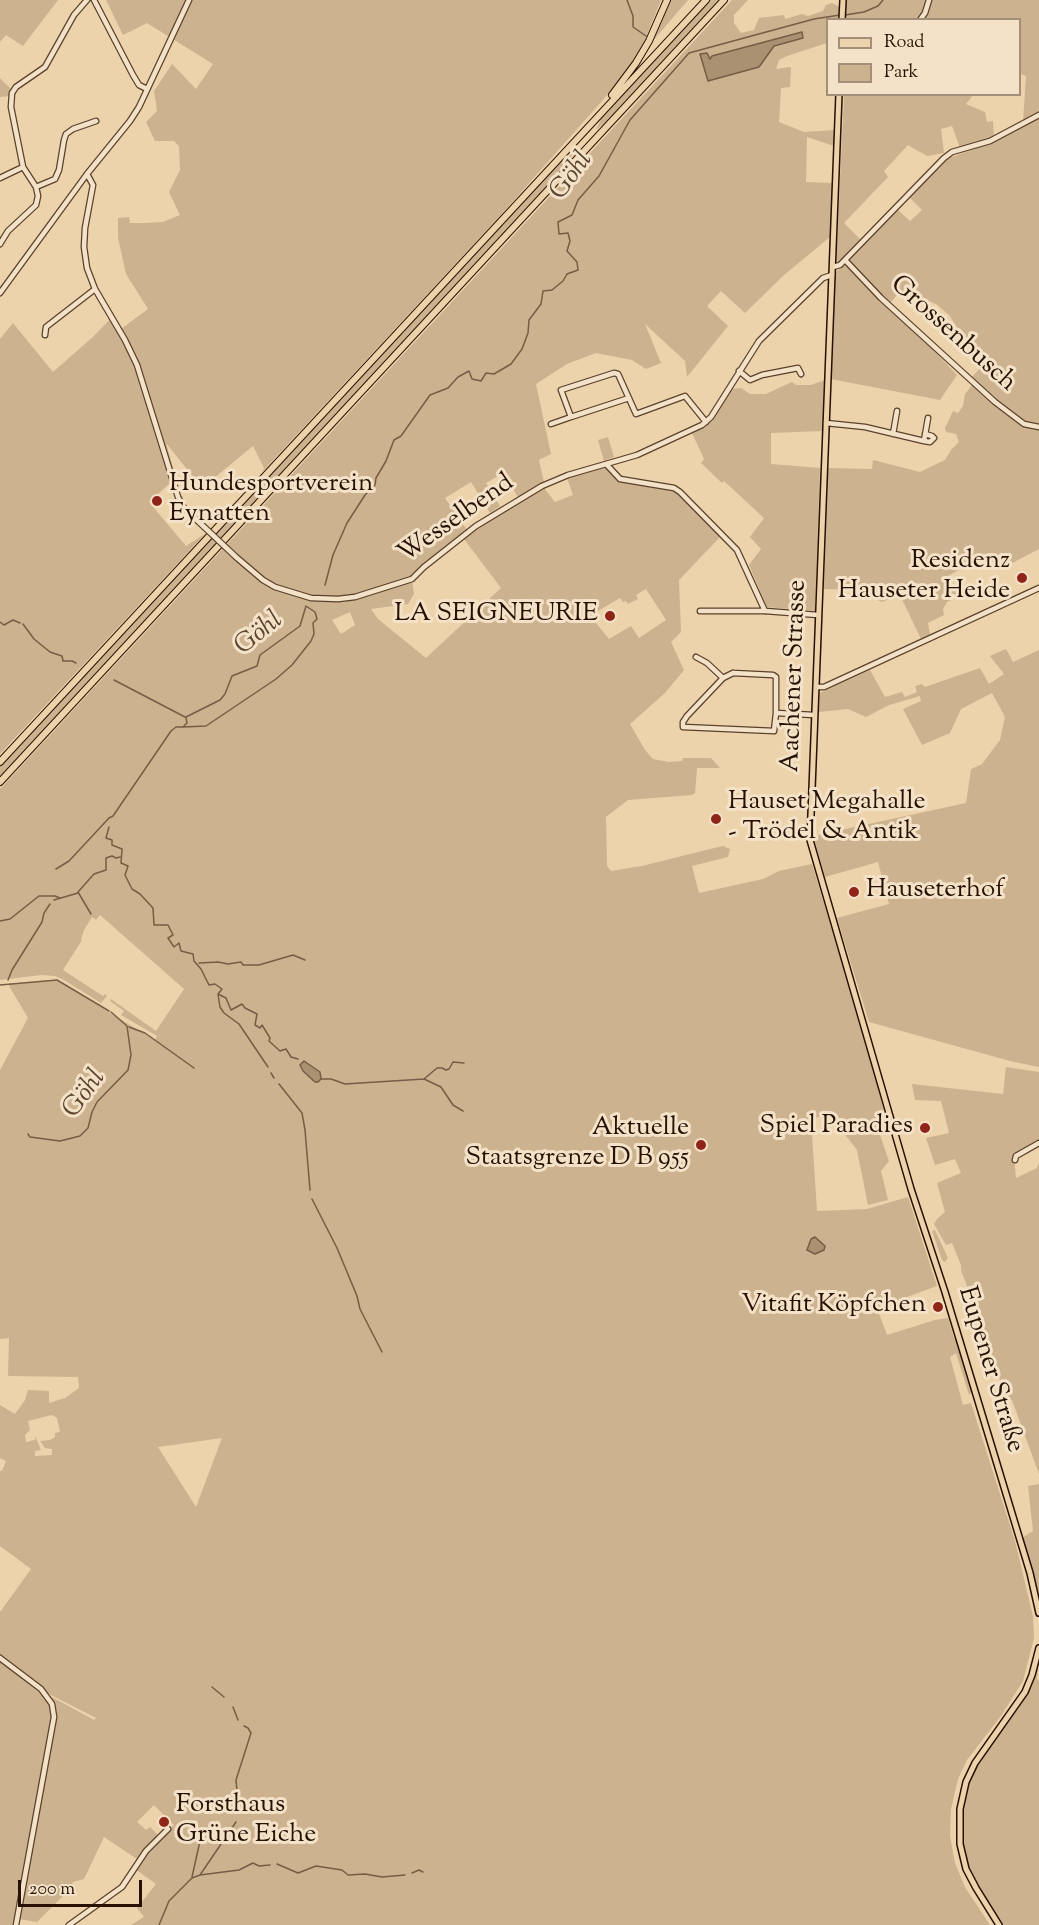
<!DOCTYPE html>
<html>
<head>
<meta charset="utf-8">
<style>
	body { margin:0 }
	#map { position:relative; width:1039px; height:1925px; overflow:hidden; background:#edd3ab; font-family:"Sorts Mill Goudy",serif }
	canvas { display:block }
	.legend { position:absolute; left:826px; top:18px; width:195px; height:78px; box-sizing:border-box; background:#f3e2c8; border:2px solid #a28e79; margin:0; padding:8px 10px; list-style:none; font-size:18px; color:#281002 }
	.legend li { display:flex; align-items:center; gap:12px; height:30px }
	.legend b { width:30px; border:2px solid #a28e79 }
	.scale { position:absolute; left:18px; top:1880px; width:124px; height:27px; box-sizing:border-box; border:3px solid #281002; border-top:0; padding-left:8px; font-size:18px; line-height:21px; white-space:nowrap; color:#281002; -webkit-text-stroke:4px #f3e2c8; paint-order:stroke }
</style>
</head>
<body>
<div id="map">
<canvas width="1039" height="1925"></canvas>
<ul class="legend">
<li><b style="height:8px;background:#edd3ab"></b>Road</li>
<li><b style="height:16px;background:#ccb28e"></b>Park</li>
</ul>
<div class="scale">200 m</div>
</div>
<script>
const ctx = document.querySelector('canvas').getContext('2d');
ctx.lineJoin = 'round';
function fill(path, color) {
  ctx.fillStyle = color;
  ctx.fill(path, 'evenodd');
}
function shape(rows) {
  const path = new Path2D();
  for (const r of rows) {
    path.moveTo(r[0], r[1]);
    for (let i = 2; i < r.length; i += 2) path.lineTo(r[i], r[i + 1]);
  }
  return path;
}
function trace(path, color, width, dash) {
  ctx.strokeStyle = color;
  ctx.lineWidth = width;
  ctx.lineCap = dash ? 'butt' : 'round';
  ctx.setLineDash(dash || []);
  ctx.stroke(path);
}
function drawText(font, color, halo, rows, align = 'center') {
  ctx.font = font + ' "Sorts Mill Goudy",serif';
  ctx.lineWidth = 6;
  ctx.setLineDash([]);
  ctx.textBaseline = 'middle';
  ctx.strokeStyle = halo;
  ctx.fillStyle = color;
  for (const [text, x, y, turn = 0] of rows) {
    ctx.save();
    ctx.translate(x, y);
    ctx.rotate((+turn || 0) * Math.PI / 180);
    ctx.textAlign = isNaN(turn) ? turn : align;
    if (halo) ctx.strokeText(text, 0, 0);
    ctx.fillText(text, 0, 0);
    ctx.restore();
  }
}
fill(shape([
	[0,0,58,0,23,46,6,35,0,42],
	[106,0,661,0,644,42,634,60,602,101,499,217,262,472,264,468,253,446,202,488,166,443,176,478,149,502,186,546,205,534,0,754,0,339,13,323,53,372,94,336,113,316,121,329,148,309,126,274,118,238,118,218,129,217,130,223,146,223,163,222,180,215,169,192,180,170,179,146,174,141,155,141,146,122,157,111,154,91,172,64,196,89,213,64,147,23,123,35],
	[669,0,688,0,652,42],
	[709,0,721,0,614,115,596,130,603,114],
	[732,0,748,0,734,15,734,23,741,33,754,30,759,18,784,15,785,19,802,14,808,16,823,11,826,5,832,3,840,7,840,19,828,20,827,43,787,56,779,60,776,69,791,67,790,87,781,88,779,122,804,132,835,130,834,146,807,137,806,182,833,183,830,237,784,275,745,313,721,291,707,306,728,326,687,377,685,361,645,324,661,363,646,369,632,360,596,353,567,364,536,384,551,454,539,460,544,482,518,497,503,473,486,483,500,506,490,513,471,482,445,498,467,530,411,575,414,594,408,604,371,609,378,619,426,658,501,588,464,539,520,500,544,488,555,502,573,495,567,478,611,466,622,479,675,490,720,537,679,580,681,632,671,642,684,670,665,693,630,724,645,750,653,759,669,762,682,761,683,758,711,758,720,768,697,768,695,793,692,795,628,800,606,817,607,866,611,871,642,866,710,849,723,846,730,849,728,857,692,866,699,893,763,879,779,871,812,864,861,1026,889,1130,880,1135,889,1161,881,1171,888,1200,868,1205,857,1150,829,1114,811,1119,817,1211,867,1209,908,1197,937,1286,877,1308,887,1335,935,1320,948,1318,954,1338,957,1339,972,1391,969,1395,956,1353,950,1357,963,1405,971,1403,1015,1541,1033,1616,1034,1638,1023,1681,1001,1716,967,1760,958,1779,951,1809,950,1836,955,1863,965,1887,990,1925,131,1925,144,1917,137,1908,156,1884,135,1869,147,1852,174,1825,154,1805,137,1822,146,1830,150,1827,158,1835,137,1859,104,1837,84,1879,73,1882,70,1889,37,1922,19,1919,56,1722,56,1709,50,1696,94,1720,96,1718,49,1694,0,1656,0,1612,31,1569,0,1546,0,1471,2,1471,6,1461,0,1458,0,1405,15,1414,25,1400,28,1390,49,1391,49,1403,65,1398,79,1388,78,1377,8,1376,9,1338,0,1339,0,1070,28,1018,8,984,53,980,59,982,155,1040,157,1036,121,1015,124,1011,110,1001,111,999,156,1031,184,989,100,915,96,920,92,917,84,930,81,939,82,940,63,970,103,996,105,994,107,996,101,1003,64,980,55,976,42,975,0,980,0,789],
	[802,32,803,38,774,46,708,81,707,53,710,59,712,56],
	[646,589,666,620,639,638,631,626,609,639,596,623,596,612,620,598,623,602,626,601,628,604,638,599,636,595],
	[350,612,355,625,341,634,332,620],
	[304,1062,321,1075,318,1081,300,1065],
	[52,1415,57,1418,60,1432,55,1433,55,1437,50,1440,40,1441,45,1448,52,1449,52,1455,35,1456,35,1451,41,1450,35,1436,35,1440,26,1442,25,1435,30,1430,28,1421],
	[222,1438,196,1507,158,1447],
	[846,0,927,0,923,13,918,19,845,19],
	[931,0,1039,0,1039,113,1023,122,1026,76,1020,74,1020,20,923,20],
	[0,78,12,90,9,96,0,97],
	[844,95,973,95,966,104,985,112,987,122,993,121,994,137,960,148,952,126,941,129,944,153,927,156,908,145,884,171,888,177,844,223,862,241,836,265],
	[1039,117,1039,549,997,571,1000,564,997,563,974,561,948,576,951,590,967,589,967,597,955,598,947,602,943,609,944,615,928,623,930,635,921,639,900,595,882,602,871,597,865,590,824,589,828,468,872,469,873,460,920,472,945,460,951,450,959,442,956,434,946,432,945,428,953,411,958,413,963,406,965,394,972,385,972,377,982,366,949,315,936,304,913,294,908,288,898,294,890,303,848,264,849,260,898,210,910,221,922,210,909,197,949,158,990,143],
	[574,152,559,175,0,778,0,765,552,170],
	[845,265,889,303,957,375,940,400,831,379,834,273],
	[825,380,822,431,771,433,771,464,820,468,815,611,767,607,749,565,761,549,750,537,764,518,724,481,722,483,701,463,704,459,692,433,706,426,731,389,741,388,750,394,766,394,792,382,796,385,811,385],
	[608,437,614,457,604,461,598,440],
	[1006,649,1013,662,1039,650,1039,1067,1010,1061,869,1022,837,918,889,904,878,862,825,877,813,836,966,803,971,769,982,764,1000,740,1005,717,992,693,961,709,950,733,922,745,903,709,921,701,920,696,889,705,866,717,848,709,819,712,820,693,870,670,885,697,902,692,905,697,917,692,915,686,922,684,925,687,980,668,989,684,1004,674,990,656],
	[1006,1067,1039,1072,1039,1141,1014,1157,1016,1178,1037,1168,1039,1162,1039,1474,1012,1400,1006,1401,991,1351,961,1270,961,1265,952,1243,946,1245,934,1224,937,1219,945,1212,937,1183,961,1173,955,1159,935,1165,926,1138,949,1133,941,1101,915,1100,912,1084,1003,1094],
	[935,1230,948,1258,945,1262,942,1260,932,1231],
	[1039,1484,1039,1595,1022,1538,1033,1531,1028,1486],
	[0,1661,43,1695,48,1702,52,1716,14,1925,0,1925],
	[1039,1661,1037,1679,1039,1680,1039,1925,1004,1925,975,1882,966,1859,962,1844,962,1809,968,1783,977,1764,1024,1700,1032,1685]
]), '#ccb28e');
const water = shape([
	[802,32,803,38,774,46,759,67,708,81,700,54,707,53,710,59,712,56,802,32],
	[304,1061,320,1072,321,1079,318,1082,315,1082,303,1071,300,1065,304,1061],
	[815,1237,825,1246,824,1250,815,1254,807,1250,811,1239,815,1237]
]);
fill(water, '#aa9172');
trace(water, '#765d45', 1.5);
trace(shape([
	[627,0,633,16,633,27,646,36],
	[845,15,864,12,878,6,883,0],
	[325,585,333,555,347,523,365,495,375,485,376,478,386,461,394,440,401,436,430,395,448,388,458,377,469,371,472,379,481,381,486,373,494,374,511,364,522,349,528,333,529,320,541,304,543,291,552,290,563,281,567,274,578,270,577,262,567,251,570,241,568,233,559,234,558,222,572,215,578,200,599,176,630,120,689,53,814,19,840,15],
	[0,622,4,625,13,620,20,623],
	[23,624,34,639,50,652,62,656,63,661,72,661,76,663],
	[114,680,185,717],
	[183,727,206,726,276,679,292,665,311,641,314,634,313,623,317,619,315,612,306,606,300,626,260,655,257,666,232,676,225,694,220,700,186,717],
	[109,827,106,838,112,840,112,845,122,849,121,863,128,866,125,875,132,889,140,894,153,908,154,925,168,925,173,935,168,938,174,947,179,943,181,951,193,954,194,961,201,969,209,985,215,984,222,989,218,994,226,998,231,1010,242,1004,245,1008,257,1014,255,1025,260,1028,262,1025,270,1038,269,1041,280,1051,286,1049,291,1057,298,1059],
	[56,869,69,861,109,818,113,816,171,731,176,727,183,727,187,723,186,718],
	[54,900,78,893],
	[91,914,78,892,94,874,106,870,106,858,112,856,116,858,120,857],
	[0,921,10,919,39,896,55,896,60,898],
	[199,963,218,962,228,964,241,962,243,965,259,965,293,955,305,960],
	[8,980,12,970,42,922,44,913,50,904],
	[0,985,57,980,109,1011],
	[218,994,220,1007,224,1013,239,1024,268,1067],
	[129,1027,145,1033,194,1068],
	[271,1073,274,1078],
	[321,1079,331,1079,345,1084,424,1079,441,1087,453,1105,463,1111],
	[424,1079,437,1068,442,1068,446,1070,449,1069,453,1062,464,1063],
	[279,1084,302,1113,305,1130,310,1190],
	[28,1134,30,1137,60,1141,80,1136,88,1128,92,1112,97,1102,128,1070,131,1055,127,1026,111,1012],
	[312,1199,337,1248,357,1296,360,1309,382,1352],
	[212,1687,224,1697],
	[233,1707,238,1720],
	[239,1813,236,1780,251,1733,248,1728,244,1726],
	[277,1864,298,1873,316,1866,342,1870,348,1875,365,1874,382,1877,405,1875],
	[412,1873,419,1870,423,1872],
	[200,1875,239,1870,253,1863,259,1866,270,1865],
	[192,1877,200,1841],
	[159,1925,169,1901,192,1878,200,1875,236,1822]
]), '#765d45', 1.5);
const minor = shape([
	[94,0,133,75,139,85,147,89],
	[920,20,925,13,929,0],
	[23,167,36,187],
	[87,174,93,185,85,228,84,247,87,268,95,289,125,340,137,365,178,497,184,508,201,524],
	[0,178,23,167,11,107,12,93,16,87,45,67,74,15,87,0],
	[0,244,8,231,36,205,38,196,36,187,55,179,59,170,64,140,66,134,73,129,96,121],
	[845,260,881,298,995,402,1024,424,1039,427],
	[833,267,840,265,944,158,952,152,990,141,1039,115],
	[0,293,87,174,130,121,139,107,189,0],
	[45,335,46,327,95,289],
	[739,371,750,380,762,375,798,368,801,374],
	[571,417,629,398],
	[826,423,865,427,924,441,928,418],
	[551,424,571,417,561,390,614,373,618,374,636,414,685,396,706,422],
	[893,434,897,411],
	[924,441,930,442,934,438,932,436,925,434],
	[607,465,620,479,674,488,680,492,737,550,765,611],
	[236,557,263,580,275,587,311,598,338,599,355,597,412,579,424,567,476,526,542,486,568,475,637,455,702,425,711,417,759,341,823,278,832,275],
	[700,611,765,611,818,615],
	[696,657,707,663,723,678],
	[733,673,773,675,776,677,776,713,774,731,683,727,683,722,687,716,723,678,733,673],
	[816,687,824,687,1039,588],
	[776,713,814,715],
	[1015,1160,1016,1156,1039,1143],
	[0,1658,41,1689,52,1704,54,1717,16,1925],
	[69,1925,122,1887,146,1851,168,1829]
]);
const major = shape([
	[842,20,843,0],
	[839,94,810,840,911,1189,945,1292,1030,1573,1039,1613],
	[999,1925,976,1888,966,1869,960,1844,960,1809,966,1782,975,1763,1025,1692,1032,1675,1039,1648]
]);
const highway = shape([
	[612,95,636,63,649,41,667,0],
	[0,762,706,0],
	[0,782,724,0]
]);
trace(minor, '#59412c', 7);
trace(major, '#281002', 8);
trace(highway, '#281002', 8);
trace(minor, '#f3e2c8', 4.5);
trace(major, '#edd3ab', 5);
trace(highway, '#edd3ab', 6);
const minorBridge = shape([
	[201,524,236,557]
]);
trace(minorBridge, '#59412c', 7, []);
trace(minorBridge, '#f3e2c8', 4.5);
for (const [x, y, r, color] of [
	[157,501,6,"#8f2418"],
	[1022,578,6,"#8f2418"],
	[610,616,6,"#8f2418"],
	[716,819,6,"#8f2418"],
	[854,892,6,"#8f2418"],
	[925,1128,6,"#8f2418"],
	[701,1145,6,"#8f2418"],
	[938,1307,6,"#8f2418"],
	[164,1822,6,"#8f2418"]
]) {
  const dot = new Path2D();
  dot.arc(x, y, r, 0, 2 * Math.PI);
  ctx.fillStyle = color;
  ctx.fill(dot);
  trace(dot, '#f3e2c8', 2);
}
drawText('26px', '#281002', '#f3e2c8', [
	["Grossenbusch",952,335,42],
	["Wesselbend",457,520,-35],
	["Aachener Strasse",796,676,-88],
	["Eupener Straße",989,1370,73]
]);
drawText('26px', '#281002', '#f3e2c8', [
	["Hundesportverein",169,486,"left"],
	["Eynatten",169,516,"left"],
	["Residenz",1010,563],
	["Hauseter Heide",1010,593],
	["LA SEIGNEURIE",598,616],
	["Hauset Megahalle",728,804,"left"],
	["- Trödel & Antik",728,834,"left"],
	["Hauseterhof",866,892,"left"],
	["Spiel Paradies",913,1128],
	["Aktuelle",689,1130],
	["Staatsgrenze D B 955",689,1160],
	["Vitafit Köpfchen",926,1307],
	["Forsthaus",176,1807,"left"],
	["Grüne Eiche",176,1837,"left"]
], 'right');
drawText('italic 27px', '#5c442f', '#f3e2c8', [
	["Göhl",573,177,-54],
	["Göhl",260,635,-39],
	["Göhl",86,1095,-54]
]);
</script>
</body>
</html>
